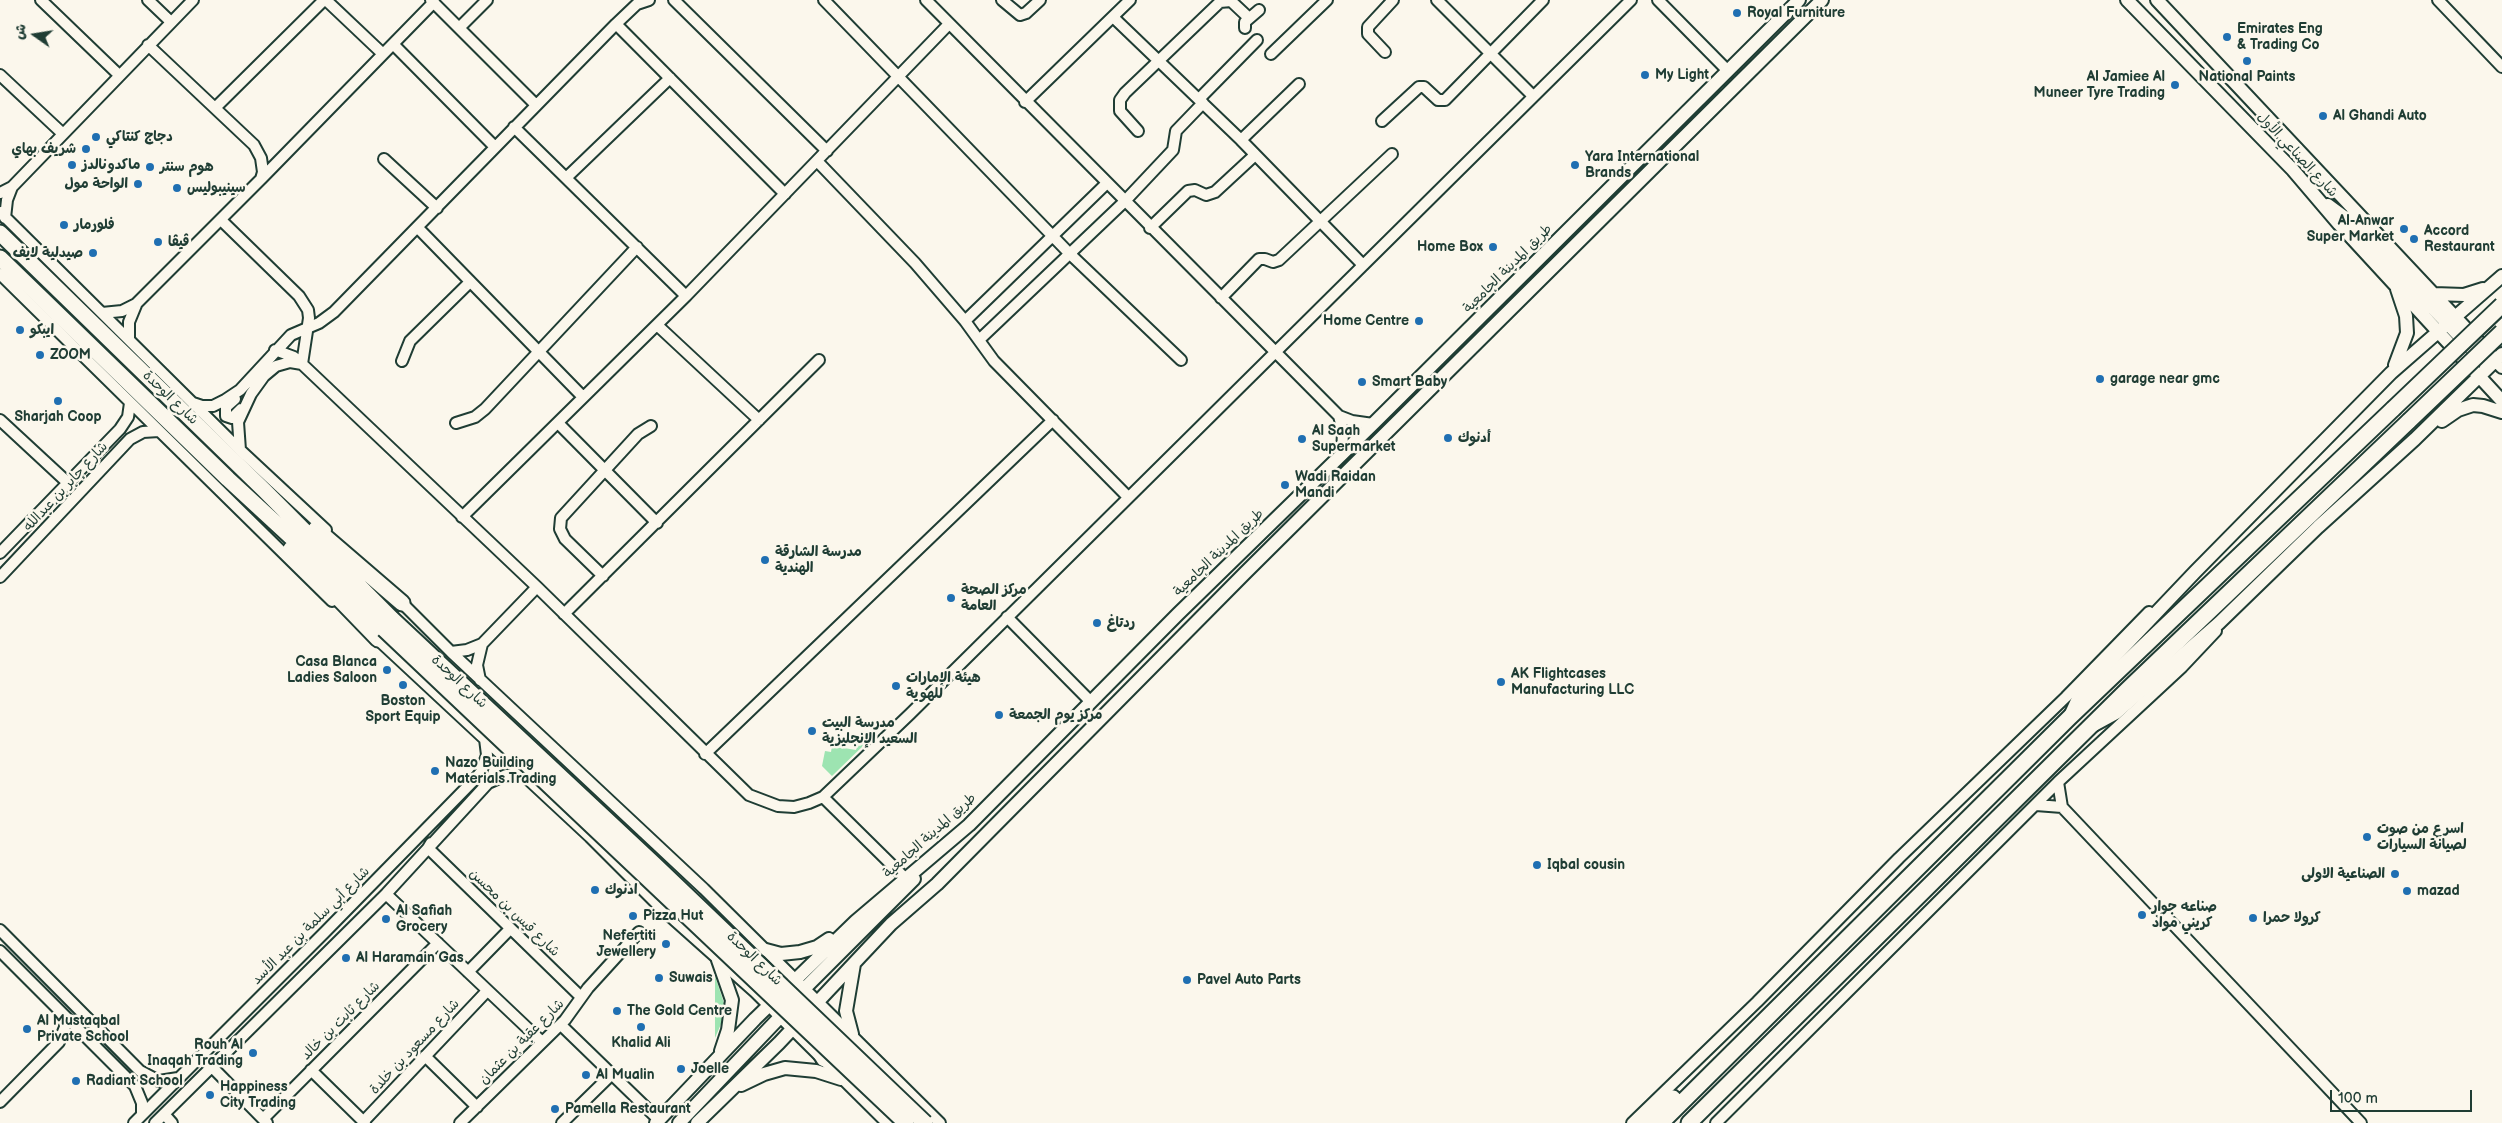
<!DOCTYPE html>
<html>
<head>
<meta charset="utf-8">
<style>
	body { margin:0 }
	#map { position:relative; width:2502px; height:1123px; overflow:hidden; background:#fbf7ec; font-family:"Balsamiq Sans","Playpen Sans Arabic",sans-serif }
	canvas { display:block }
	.north { position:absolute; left:10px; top:10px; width:50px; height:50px; -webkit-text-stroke:4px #fbf7ec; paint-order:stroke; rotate:283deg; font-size:14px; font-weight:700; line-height:20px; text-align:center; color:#1f3d34 }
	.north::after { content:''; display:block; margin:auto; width:18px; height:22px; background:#1f3d34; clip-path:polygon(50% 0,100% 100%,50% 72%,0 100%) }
	.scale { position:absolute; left:2330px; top:1090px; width:142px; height:22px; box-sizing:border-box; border:2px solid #1f3d34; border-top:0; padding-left:6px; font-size:15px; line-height:18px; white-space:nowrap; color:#1f3d34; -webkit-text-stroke:4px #fbf7ec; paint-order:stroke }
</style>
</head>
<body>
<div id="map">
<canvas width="2502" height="1123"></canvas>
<div class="north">ش</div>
<div class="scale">100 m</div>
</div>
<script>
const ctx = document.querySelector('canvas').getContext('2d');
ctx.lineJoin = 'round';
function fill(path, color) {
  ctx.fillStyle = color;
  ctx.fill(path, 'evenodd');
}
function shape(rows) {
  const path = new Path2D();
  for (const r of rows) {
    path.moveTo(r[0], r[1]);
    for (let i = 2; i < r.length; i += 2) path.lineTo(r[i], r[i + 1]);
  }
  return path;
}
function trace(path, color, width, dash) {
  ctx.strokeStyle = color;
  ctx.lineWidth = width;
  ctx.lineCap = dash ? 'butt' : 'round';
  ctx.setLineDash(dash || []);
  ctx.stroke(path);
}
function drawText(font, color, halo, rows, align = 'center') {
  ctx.font = font + ' "Balsamiq Sans","Playpen Sans Arabic",sans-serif';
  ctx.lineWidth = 5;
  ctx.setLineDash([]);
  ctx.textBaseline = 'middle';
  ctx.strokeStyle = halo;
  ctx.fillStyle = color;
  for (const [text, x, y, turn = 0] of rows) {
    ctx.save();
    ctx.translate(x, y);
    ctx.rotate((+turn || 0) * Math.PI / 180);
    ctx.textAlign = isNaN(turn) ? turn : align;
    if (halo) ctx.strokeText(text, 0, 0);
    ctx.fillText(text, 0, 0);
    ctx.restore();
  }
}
fill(shape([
	[858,743,865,744,832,776,822,766,825,751,831,752,832,746,856,750],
	[715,976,724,1003,721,1024,715,1038]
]), '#9de4b1');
const minor = shape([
	[41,0,119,75],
	[148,0,171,22],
	[326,0,383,54],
	[431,0,536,105],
	[674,0,827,151],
	[824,0,1070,254,1181,360],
	[926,0,1339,416,1352,421,1373,424],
	[1002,0,1020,15,1026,13,1040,0],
	[1437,0,1533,96],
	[1658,0,1728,71],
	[2438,0,2502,67],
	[1113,17,1241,140,1363,265],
	[616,24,785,194],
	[459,28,487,0],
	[1245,28,1245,22,1259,10],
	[393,44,495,147],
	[1385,52,1368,34,1368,27,1393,0],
	[1271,54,1327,0],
	[0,75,62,133],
	[1199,99,1257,40],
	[1025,102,1130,0],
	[215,108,324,0],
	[1382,121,1419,87,1424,87,1438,100,1445,100,1543,0],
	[514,127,686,296],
	[1138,131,1120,111,1120,100,1125,93,1220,2,1231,1,1249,18],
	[1241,140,1299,84],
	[384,159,437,208],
	[817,161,915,263,965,321,994,361,1128,497],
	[566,178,670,78],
	[261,179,434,2],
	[0,193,12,187,193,0],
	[0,212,240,450,326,530],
	[5,218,7,200,12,187],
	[221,220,299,296,308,310,309,318,302,364,290,362,276,366,264,376,251,394,238,422,240,450],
	[418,228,583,397],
	[1150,228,1188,191,1195,190,1206,195,1215,192,1255,155],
	[0,274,332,601],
	[1221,298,1259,259,1265,259,1273,262,1279,260,1392,154],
	[102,313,122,311,136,304,261,179,263,172,261,158,254,145,148,45],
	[965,321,1106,184],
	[657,325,759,420],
	[129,339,129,322,136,305],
	[979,340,1124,202,1173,150,1176,131,1203,103],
	[275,350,294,357,302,364,537,587,749,795,778,806,794,807,809,803,823,797,910,714,1631,0],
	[402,361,410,341,470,282],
	[235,399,226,407,226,416,232,418,241,409],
	[193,403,202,406,213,406,225,400,240,390,291,335,319,323,334,312,616,24,637,4,649,0],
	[1339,416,1343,431,1342,455],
	[0,420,67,482],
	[456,423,475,417,485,409,637,247],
	[558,423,657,523],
	[462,517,686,296,949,24],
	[0,553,120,429,128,417,130,403],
	[603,576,565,539,560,529,561,518,638,434,651,426],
	[0,577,130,439,143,432,159,431],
	[398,599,451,652,704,889,940,1123],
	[564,614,819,360],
	[1007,617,1091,702],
	[374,636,590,837,663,910,755,992,887,1123],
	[451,652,467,650,482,644],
	[480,680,477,665,482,644,537,587],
	[705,754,1053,420],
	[2058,782,2062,807,2361,1123],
	[823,797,905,878],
	[2036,805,2062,807],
	[431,843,428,848,581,997],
	[386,894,542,1042],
	[0,930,140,1071,159,1081,178,1078],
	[0,951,135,1086,142,1103,142,1115],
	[468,972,510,929],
	[561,1025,659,1120],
	[425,1056,477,1107],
	[212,1067,267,1123],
	[311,1070,365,1123],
	[0,1102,59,1042,65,1027,65,1016],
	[164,1114,172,1123],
	[263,1119,438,943],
	[363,1122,487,991],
	[134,1123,325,932,475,779,481,772,487,755,485,739],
	[155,1123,386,894,488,783,506,775,526,776],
	[460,1123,565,1020,588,988,639,932],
	[562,1123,611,1075],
	[1632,1123,1757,1002,1899,858,2066,697,2149,612],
	[1716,1123,2058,782,2182,667,2216,631]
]);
const major = shape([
	[2127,0,2293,170,2339,224,2502,401],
	[2157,0,2502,367],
	[2328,205,2351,222,2484,362],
	[2434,294,2464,295,2483,289],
	[2395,365,2407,333,2406,316,2397,289],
	[2442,421,2458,410,2473,405,2483,406,2502,412],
	[2070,716,2081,692,2195,572,2391,373,2502,276],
	[2094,725,2116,713,2219,623,2318,527,2415,439,2502,354],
	[766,950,781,954,800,952,817,947,829,939],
	[718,960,732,1000,728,1030,721,1051],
	[800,1010,805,988,914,879],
	[806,1032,823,1060],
	[852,1034,846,1011,854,964],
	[741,1085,764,1074,785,1068,816,1071,841,1079],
	[656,1123,755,1019,856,921,969,825,1178,614,1373,424,1799,0],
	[679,1123,780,1017,791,1002],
	[697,1123,779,1043,891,924,937,884,1244,574,1822,0]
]);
const highway = shape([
	[0,233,264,490,392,619],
	[0,258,228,479,318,562,384,629],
	[316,529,402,603],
	[291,549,378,639],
	[1643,1123,1673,1098],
	[1661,1123,2069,718,2393,409],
	[1689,1123,2128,689,2409,421]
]);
trace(minor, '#1f3d34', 14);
trace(major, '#1f3d34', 16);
trace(highway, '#1f3d34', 19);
trace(minor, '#fbf7ec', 10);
trace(major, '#fbf7ec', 12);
trace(highway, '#fbf7ec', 15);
const highwayBridge = shape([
	[2393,409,2502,305],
	[2409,421,2502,332],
	[392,619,654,864,925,1123],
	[384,629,906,1123]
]);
trace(highwayBridge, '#1f3d34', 19, []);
trace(highwayBridge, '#fbf7ec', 15);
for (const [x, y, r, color] of [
	[1737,13,5,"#1f6fb2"],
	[2227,37,5,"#1f6fb2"],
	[2247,61,5,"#1f6fb2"],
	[1645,75,5,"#1f6fb2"],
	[2175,85,5,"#1f6fb2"],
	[2323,116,5,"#1f6fb2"],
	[96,137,5,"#1f6fb2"],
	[86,149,5,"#1f6fb2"],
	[72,165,5,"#1f6fb2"],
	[1575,165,5,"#1f6fb2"],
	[150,167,5,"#1f6fb2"],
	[138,184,5,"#1f6fb2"],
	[177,188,5,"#1f6fb2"],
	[64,225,5,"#1f6fb2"],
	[2404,229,5,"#1f6fb2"],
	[2414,239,5,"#1f6fb2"],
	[158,242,5,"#1f6fb2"],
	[1493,247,5,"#1f6fb2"],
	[93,253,5,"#1f6fb2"],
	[1419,321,5,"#1f6fb2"],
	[20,330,5,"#1f6fb2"],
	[40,355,5,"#1f6fb2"],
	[2100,379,5,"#1f6fb2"],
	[1362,382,5,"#1f6fb2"],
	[58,401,5,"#1f6fb2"],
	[1448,438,5,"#1f6fb2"],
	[1302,439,5,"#1f6fb2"],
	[1285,485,5,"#1f6fb2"],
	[765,560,5,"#1f6fb2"],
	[951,598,5,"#1f6fb2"],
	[1097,623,5,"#1f6fb2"],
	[387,670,5,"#1f6fb2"],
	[1501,682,5,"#1f6fb2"],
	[403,685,5,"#1f6fb2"],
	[896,686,5,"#1f6fb2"],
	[999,715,5,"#1f6fb2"],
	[812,731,5,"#1f6fb2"],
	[435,771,5,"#1f6fb2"],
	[2367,837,5,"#1f6fb2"],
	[1537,865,5,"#1f6fb2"],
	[2395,874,5,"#1f6fb2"],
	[595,890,5,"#1f6fb2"],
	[2407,891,5,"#1f6fb2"],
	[2142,915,5,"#1f6fb2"],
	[633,916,5,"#1f6fb2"],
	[2253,918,5,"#1f6fb2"],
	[386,919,5,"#1f6fb2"],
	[666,944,5,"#1f6fb2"],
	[346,958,5,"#1f6fb2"],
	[659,978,5,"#1f6fb2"],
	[1187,980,5,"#1f6fb2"],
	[617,1011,5,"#1f6fb2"],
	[641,1027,5,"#1f6fb2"],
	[27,1029,5,"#1f6fb2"],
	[253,1053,5,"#1f6fb2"],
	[681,1069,5,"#1f6fb2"],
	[586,1075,5,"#1f6fb2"],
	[76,1081,5,"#1f6fb2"],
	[210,1095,5,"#1f6fb2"],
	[555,1109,5,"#1f6fb2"]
]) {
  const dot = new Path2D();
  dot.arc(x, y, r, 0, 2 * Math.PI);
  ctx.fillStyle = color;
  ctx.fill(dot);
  trace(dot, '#fbf7ec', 2);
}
drawText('bold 14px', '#1f3d34', '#fbf7ec', [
	["Royal Furniture",1747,13],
	["Emirates Eng",2237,29],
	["& Trading Co",2237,45],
	["My Light",1655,75],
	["Al Jamiee Al",2165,77,"right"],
	["Muneer Tyre Trading",2165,93,"right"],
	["National Paints",2247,77,"center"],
	["Al Ghandi Auto",2333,116],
	["دجاج كنتاكي",106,137],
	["شريف بهاي",76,149,"right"],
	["Yara International",1585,157],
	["Brands",1585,173],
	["ماكدونالدز",82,165],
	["هوم سنتر",160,167],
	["الواحة مول",128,184,"right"],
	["سينيبوليس",187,188],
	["Al-Anwar",2394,221,"right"],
	["Super Market",2394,237,"right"],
	["فلورمار",74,225],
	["Accord",2424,231],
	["Restaurant",2424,247],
	["ڤيڤا",168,242],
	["Home Box",1483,247,"right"],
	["صيدلية لايف",83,253,"right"],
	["Home Centre",1409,321,"right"],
	["ايبكو",30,330],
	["ZOOM",50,355],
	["garage near gmc",2110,379],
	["Smart Baby",1372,382],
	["Sharjah Coop",58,417,"center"],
	["Al Saah",1312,431],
	["Supermarket",1312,447],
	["أدنوك",1458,438],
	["Wadi Raidan",1295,477],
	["Mandi",1295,493],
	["مدرسة الشارقة",775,552],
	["الهندية",775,568],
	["مركز الصحة",961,590],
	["العامة",961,606],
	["ردتاغ",1107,623],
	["Casa Blanca",377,662,"right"],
	["Ladies Saloon",377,678,"right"],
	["AK Flightcases",1511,674],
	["Manufacturing LLC",1511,690],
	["هيئة الإمارات",906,678],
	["للهوية",906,694],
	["Boston",403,701,"center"],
	["Sport Equip",403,717,"center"],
	["مركز يوم الجمعة",1009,715],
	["مدرسة البيت",822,723],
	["السعيد الإنجليزية",822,739],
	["Nazo Building",445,763],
	["Materials Trading",445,779],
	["اسرع من صوت",2377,829],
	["لصيانة السيارات",2377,845],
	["Iqbal cousin",1547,865],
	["الصناعية الاولى",2385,874,"right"],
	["ادنوك",605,890],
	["mazad",2417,891],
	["صناعه جوار",2152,907],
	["كريني مواد",2152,923],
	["Al Safiah",396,911],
	["Grocery",396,927],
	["Pizza Hut",643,916],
	["كرولا حمرا",2263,918],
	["Nefertiti",656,936,"right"],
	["Jewellery",656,952,"right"],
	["Al Haramain Gas",356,958],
	["Suwais",669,978],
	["Pavel Auto Parts",1197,980],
	["The Gold Centre",627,1011],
	["Al Mustaqbal",37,1021],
	["Private School",37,1037],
	["Khalid Ali",641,1043,"center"],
	["Rouh Al",243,1045,"right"],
	["Inaqah Trading",243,1061,"right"],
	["Joelle",691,1069],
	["Al Mualin",596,1075],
	["Radiant School",86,1081],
	["Happiness",220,1087],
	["City Trading",220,1103],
	["Pamella Restaurant",565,1109]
], 'left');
drawText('14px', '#1f3d34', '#fbf7ec', [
	["شارع الصناعي الأول",2297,155,47],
	["طريق المدينة الجامعية",1508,269,-45],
	["شارع الوحدة",170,398,44],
	["شارع جابر بن عبدالله",66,487,-47],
	["طريق المدينة الجامعية",1219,553,-44],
	["شارع الوحدة",459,682,43],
	["طريق المدينة الجامعية",930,836,-42],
	["شارع قيس بن محسن",514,913,44],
	["شارع أبي سلمة بن عبد الأسد",311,926,-45],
	["شارع الوحدة",754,959,44],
	["شارع ثابت بن خالد",341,1021,-45],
	["شارع عقبة بن عثمان",522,1042,-45],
	["شارع مسعود بن خلدة",415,1047,-47]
]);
</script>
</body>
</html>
